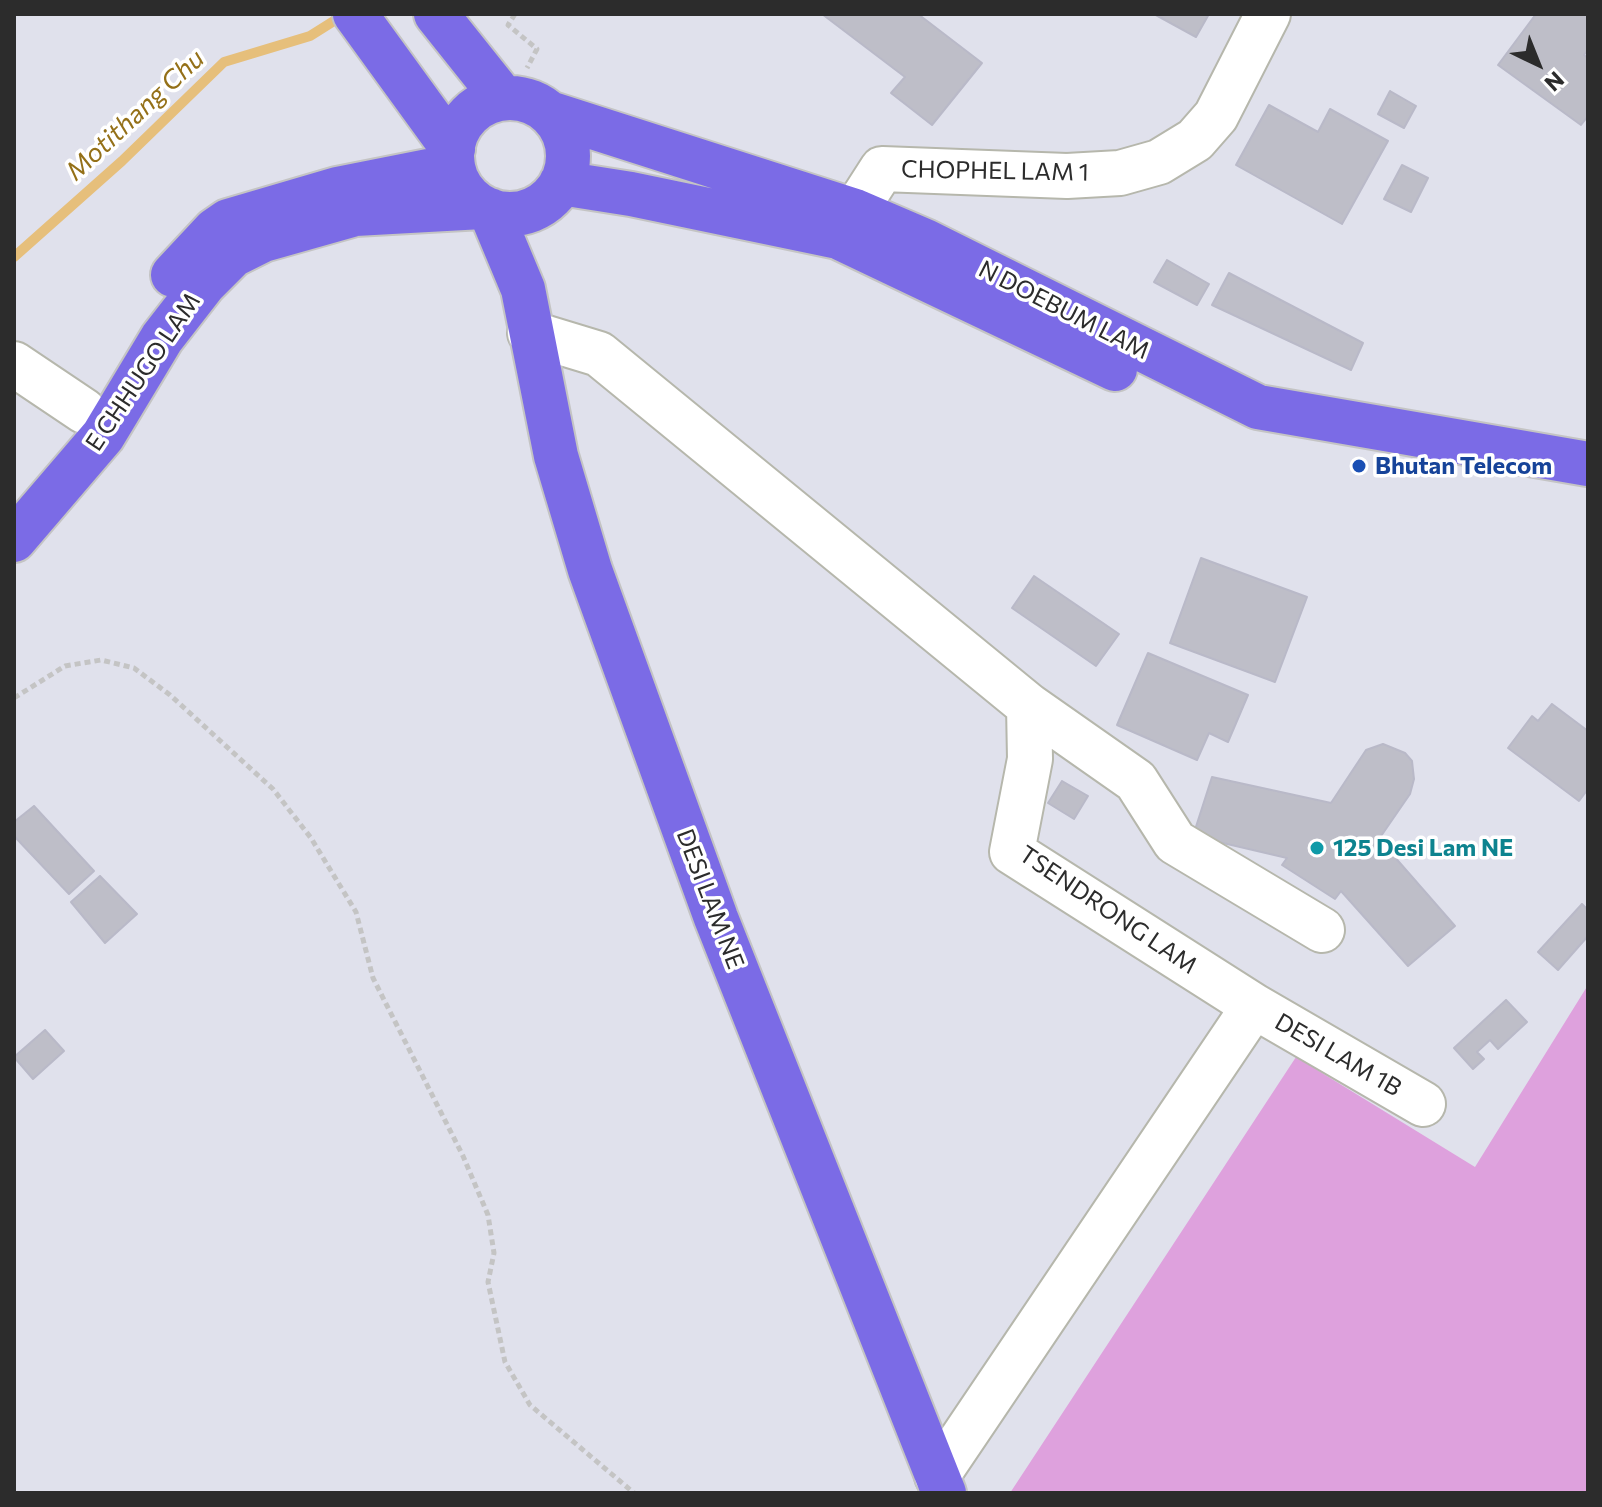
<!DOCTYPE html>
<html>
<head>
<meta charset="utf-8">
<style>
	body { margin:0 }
	#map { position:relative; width:1602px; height:1507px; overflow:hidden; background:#e0e1ec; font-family:Commissioner,sans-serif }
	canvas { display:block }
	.frame { position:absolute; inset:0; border:16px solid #2c2c2c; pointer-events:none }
	.north { position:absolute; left:1498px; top:24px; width:80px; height:80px; -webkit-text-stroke:6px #fff; paint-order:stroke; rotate:137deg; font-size:22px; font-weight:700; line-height:32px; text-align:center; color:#2c2c2c }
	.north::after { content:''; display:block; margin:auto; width:28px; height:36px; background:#2c2c2c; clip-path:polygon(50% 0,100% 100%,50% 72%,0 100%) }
</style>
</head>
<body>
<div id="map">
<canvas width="1602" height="1507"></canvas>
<div class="frame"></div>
<div class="north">N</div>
</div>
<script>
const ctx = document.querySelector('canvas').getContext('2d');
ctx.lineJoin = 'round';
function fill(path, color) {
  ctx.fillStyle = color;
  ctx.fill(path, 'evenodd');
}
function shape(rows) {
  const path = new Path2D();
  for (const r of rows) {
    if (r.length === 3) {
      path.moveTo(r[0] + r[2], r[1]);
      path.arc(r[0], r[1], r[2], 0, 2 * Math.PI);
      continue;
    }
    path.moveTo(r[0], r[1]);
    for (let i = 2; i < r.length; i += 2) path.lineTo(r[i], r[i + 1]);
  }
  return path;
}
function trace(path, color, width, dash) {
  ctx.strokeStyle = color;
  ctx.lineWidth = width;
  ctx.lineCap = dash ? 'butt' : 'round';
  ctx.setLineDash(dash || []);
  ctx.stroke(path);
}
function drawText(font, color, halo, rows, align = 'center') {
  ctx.font = font + ' Commissioner,sans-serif';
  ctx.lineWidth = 7;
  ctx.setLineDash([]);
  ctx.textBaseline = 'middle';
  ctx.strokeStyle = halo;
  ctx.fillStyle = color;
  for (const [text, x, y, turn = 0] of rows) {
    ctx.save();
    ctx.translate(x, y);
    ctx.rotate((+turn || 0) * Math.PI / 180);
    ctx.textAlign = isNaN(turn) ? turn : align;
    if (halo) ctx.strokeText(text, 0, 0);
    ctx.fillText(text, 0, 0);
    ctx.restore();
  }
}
fill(shape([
	[1588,985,1588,1493,1010,1493,1296,1057,1475,1167]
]), '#dea1dd');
trace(shape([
	[14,257,122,161,224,62,310,36,345,14]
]), '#e6bf7b', 10);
const building = shape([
	[822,14,918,14,982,63,932,125,891,93,905,77,822,14],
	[1154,14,1209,14,1196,37,1154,14],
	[1536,14,1588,14,1588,50,1584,55,1588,58,1588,116,1581,125,1498,65,1536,14],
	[1390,91,1416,106,1404,128,1378,114,1390,91],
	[1269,105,1318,132,1330,109,1388,141,1342,224,1236,165,1269,105],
	[1402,165,1428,178,1411,212,1384,199,1402,165],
	[1167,260,1209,284,1197,305,1154,282,1167,260],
	[1229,273,1363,343,1351,370,1212,305,1229,273],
	[1201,558,1307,597,1275,682,1170,643,1201,558],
	[1034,576,1119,634,1096,666,1012,608,1034,576],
	[1148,653,1248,695,1228,742,1209,733,1197,760,1117,725,1148,653],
	[1552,704,1588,731,1588,789,1579,801,1508,748,1532,716,1538,721,1552,704],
	[1383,744,1405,753,1412,761,1414,779,1410,794,1379,839,1455,926,1408,966,1341,891,1335,899,1282,865,1287,858,1193,836,1212,777,1331,803,1366,750,1383,744],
	[1062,781,1088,796,1074,819,1048,803,1062,781],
	[34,806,94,871,69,894,14,836,14,822,34,806],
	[100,876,137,914,105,943,71,902,100,876],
	[1582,904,1588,910,1588,936,1558,970,1538,952,1582,904],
	[1506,1000,1527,1022,1498,1049,1490,1040,1477,1052,1484,1059,1473,1069,1454,1048,1506,1000],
	[45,1030,64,1051,33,1079,14,1057,45,1030]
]);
fill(building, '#bebec8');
trace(building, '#b9b9c8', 2);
const minor = shape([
	[855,211,882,169,1067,176,1120,173,1159,162,1195,140,1216,116,1268,14],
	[530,333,599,354,1029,706,1030,759,1012,852,1254,1006,937,1476],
	[14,364,84,411],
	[1029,706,1136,781,1175,842,1322,930],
	[1254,1006,1423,1104]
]);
const major = shape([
	[355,14,453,149],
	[436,14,503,98],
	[510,156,58],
	[549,113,855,211,925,241,1258,407,1588,464],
	[561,183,631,194,838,237,1115,369],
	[490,210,523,289,556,456,590,570,716,918,944,1493],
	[173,275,215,230,228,221,337,189,453,166],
	[14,540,103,436,162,338,204,284,233,255,263,240,355,214,482,207]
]);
trace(minor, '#b6b7ac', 48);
trace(major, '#c4c4c4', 48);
trace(shape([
	[515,14,508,25,537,49,527,68],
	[14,698,65,666,101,660,134,668,170,695,273,789,311,838,356,912,373,978,463,1156,488,1215,494,1253,488,1282,505,1362,530,1405,634,1493]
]), '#c4c4c4', 5, [6, 4]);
trace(minor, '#fff', 44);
trace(major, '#7b6be6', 44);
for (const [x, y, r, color] of [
	[1359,466,8,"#1a4fb4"],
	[1317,848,8,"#0f9aa8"]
]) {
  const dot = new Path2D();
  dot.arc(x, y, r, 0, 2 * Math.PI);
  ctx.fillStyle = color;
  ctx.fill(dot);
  trace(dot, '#fff', 3);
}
drawText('24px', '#2c2c2c', '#fff', [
	["CHOPHEL LAM 1",995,171,1],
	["N DOEBUM LAM",1064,310,27],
	["E CHHUGO LAM",143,372,-56],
	["DESI LAM NE",710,899,69],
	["TSENDRONG LAM",1108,910,34],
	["DESI LAM 1B",1338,1055,30]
]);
drawText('bold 24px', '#164399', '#fff', [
	["Bhutan Telecom",1375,466]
], 'left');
drawText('bold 24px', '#0d838f', '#fff', [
	["125 Desi Lam NE",1333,848]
], 'left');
drawText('italic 26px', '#947018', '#fff', [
	["Motithang Chu",135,115,-43]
]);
</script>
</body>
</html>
